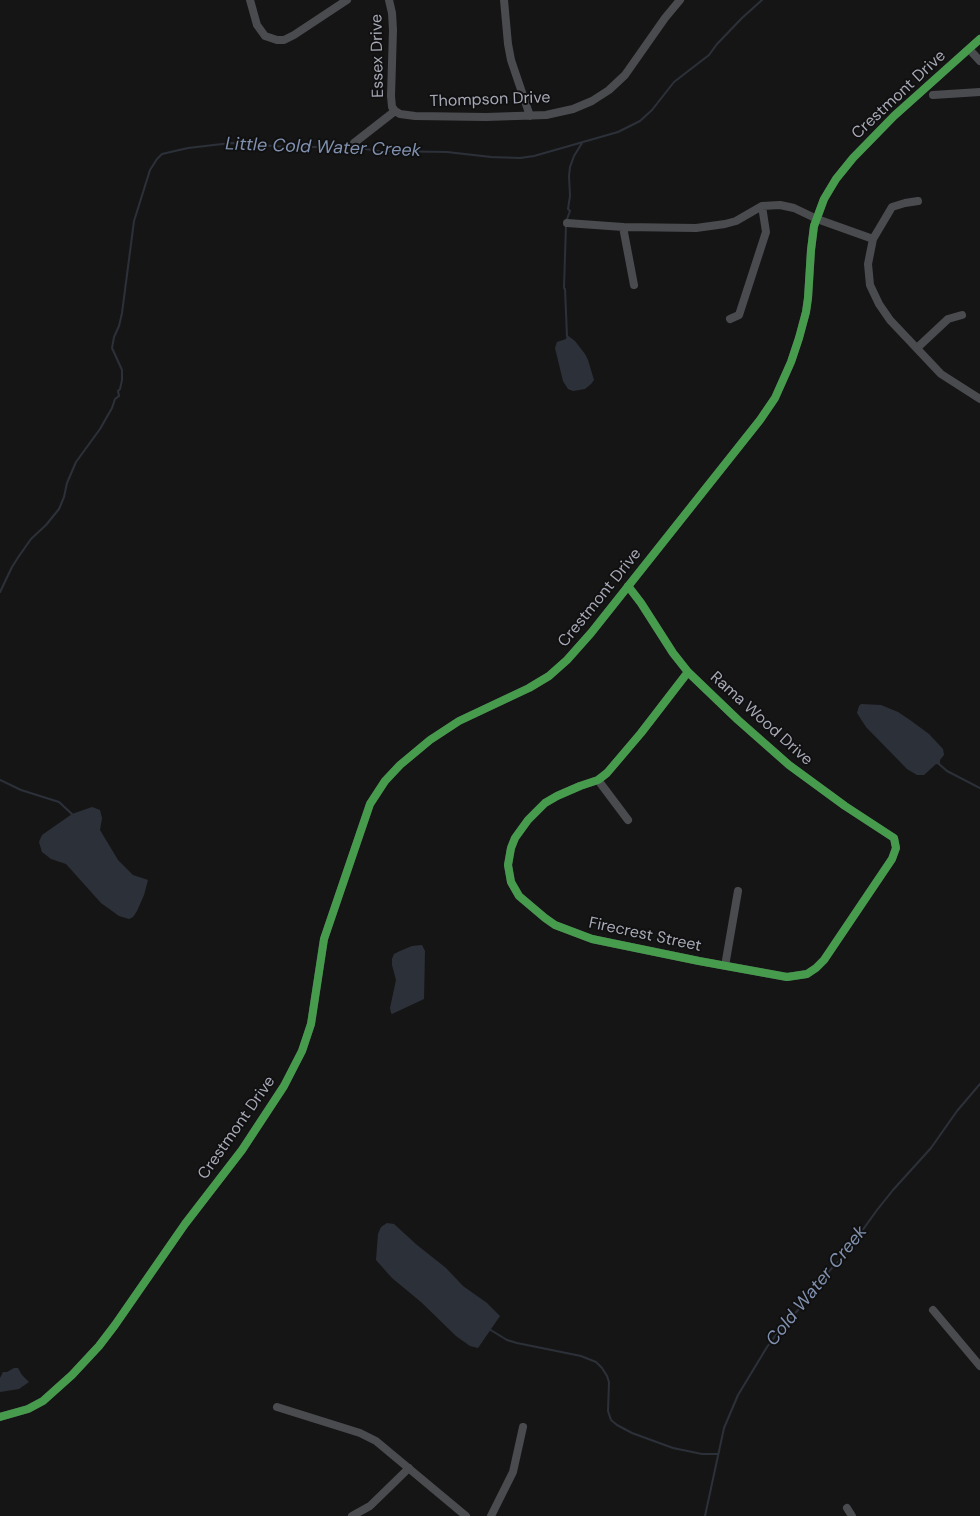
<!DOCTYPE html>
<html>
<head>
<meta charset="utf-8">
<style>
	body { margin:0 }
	canvas { display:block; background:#151516 }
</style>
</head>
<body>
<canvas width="980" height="1516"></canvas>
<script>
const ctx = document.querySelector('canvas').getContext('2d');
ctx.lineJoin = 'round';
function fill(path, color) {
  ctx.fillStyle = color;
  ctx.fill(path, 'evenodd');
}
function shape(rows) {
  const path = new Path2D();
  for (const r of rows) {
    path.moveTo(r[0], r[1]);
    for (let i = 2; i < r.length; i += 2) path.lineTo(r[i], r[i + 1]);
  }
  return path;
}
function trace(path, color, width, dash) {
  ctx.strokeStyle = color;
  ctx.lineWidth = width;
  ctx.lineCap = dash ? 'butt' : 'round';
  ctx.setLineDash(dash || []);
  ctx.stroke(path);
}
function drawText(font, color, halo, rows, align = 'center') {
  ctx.font = font + ' "DM Sans",sans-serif';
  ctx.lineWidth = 4;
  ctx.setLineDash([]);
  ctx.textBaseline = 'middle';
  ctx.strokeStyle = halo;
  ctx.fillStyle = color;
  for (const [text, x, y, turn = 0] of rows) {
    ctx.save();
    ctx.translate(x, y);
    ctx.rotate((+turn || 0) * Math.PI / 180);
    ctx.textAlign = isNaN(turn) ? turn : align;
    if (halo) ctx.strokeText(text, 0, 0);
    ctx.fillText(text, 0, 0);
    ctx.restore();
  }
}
fill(shape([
	[567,335,575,341,585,354,588,360,594,380,591,384,585,389,573,391,568,389,563,381,555,348,557,342,566,339],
	[861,704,881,705,898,712,910,720,929,734,943,749,944,755,940,760,940,765,936,764,924,775,917,775,907,769,866,727,857,713,859,706],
	[92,807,100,810,102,818,100,830,118,860,133,875,148,880,144,895,137,911,133,917,129,919,119,916,101,903,66,864,51,859,42,852,39,842,42,835,72,814],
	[422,945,425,951,424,999,392,1014,391,1013,390,1008,396,980,392,965,392,959,394,954,400,951,412,946],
	[387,1223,394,1224,417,1245,446,1268,463,1286,487,1303,500,1316,478,1348,470,1346,456,1336,421,1302,392,1278,376,1260,378,1234,381,1227],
	[18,1368,22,1375,29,1382,19,1389,0,1392,0,1378,3,1372,7,1372,14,1368]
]), '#2c3038');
trace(shape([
	[567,219,570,211,568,209,570,196,569,176,570,167,574,156,582,143],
	[566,224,564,288,565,289,567,336],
	[0,592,12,567,19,556,31,539,46,525,59,509,64,497,67,483,76,462,100,429,112,408,115,399,119,396,118,391,120,389,122,380,122,370,112,348,114,337,119,326,122,313,134,221,150,170,157,159,162,154,188,148,231,143,288,147,352,147,379,151,447,152,491,157,520,158,534,156,618,132,640,121,652,110,674,82,709,55,717,44,742,18,762,0],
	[939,764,947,771,980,788],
	[0,780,21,790,59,802,73,815],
	[489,1329,507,1340,517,1343,581,1356,596,1362,602,1368,607,1376,609,1382,608,1411,611,1420,617,1425,632,1433,673,1448,702,1454,718,1454],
	[705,1516,724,1428,738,1395,767,1347,778,1332,809,1298,831,1269,844,1256,877,1210,893,1190,931,1148,957,1111,980,1084]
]), '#2c3038', 2);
trace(shape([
	[250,0,257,25,265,36,277,40,284,40,294,35,347,0],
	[389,0,392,13,393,30,391,96,392,107,395,111],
	[504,0,508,44,511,60,530,116],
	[969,49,980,61],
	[933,95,980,92],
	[395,111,400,114,415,116,486,117,546,115,573,109,592,101,609,90,625,75,665,18,680,0],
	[354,143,395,111],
	[567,223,623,227,696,228,725,224,736,221,762,206,780,205,794,208,817,219,873,239,868,264,870,285,879,304,890,320,941,374,980,399],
	[623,227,634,285],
	[873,239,892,207,905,203,918,201],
	[730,319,739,315,766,232,762,206],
	[917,348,948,319,962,315],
	[628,586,641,603,673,653,688,672,738,720,789,765,845,806,894,838,896,848,892,859,824,960,816,968,807,974,787,977,699,961,592,939,555,925,545,918,519,896,511,882,508,865,511,848,515,838,528,820,545,803,557,796,580,786,598,780,607,773,641,733,688,672],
	[598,780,628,820],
	[725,966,738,891],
	[933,1310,980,1366],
	[277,1407,360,1433,376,1441,466,1516],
	[0,1417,28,1409,43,1401,72,1375,99,1346,115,1325,185,1224,242,1150,284,1086,302,1051,311,1024,324,939,370,804,385,781,400,765,430,740,459,721,529,688,549,676,567,660,591,633,760,420,775,398,791,362,799,338,806,312,808,298,811,250,814,226,824,199,836,179,853,158,894,116,980,39],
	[847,1508,852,1516],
	[352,1516,370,1506,409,1468],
	[491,1516,513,1472,523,1427]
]), '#4a4b4e', 8);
trace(shape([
	[628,586,641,603,673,653,688,672,738,720,789,765,845,806,894,838,896,848,892,859,824,960,816,968,807,974,787,977,699,961,592,939,555,925,545,918,519,896,511,882,508,865,511,848,515,838,528,820,545,803,557,796,580,786,598,780,607,773,641,733,688,672],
	[0,1417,28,1409,43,1401,72,1375,99,1346,115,1325,185,1224,242,1150,284,1086,302,1051,311,1024,324,939,370,804,385,781,400,765,430,740,459,721,529,688,549,676,567,660,591,633,760,420,775,398,791,362,799,338,806,312,808,298,811,250,814,226,824,199,836,179,853,158,894,116,980,39]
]), '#469c4c', 8);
drawText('16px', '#a7a9b6', '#101011', [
	["Essex Drive",378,56,-91],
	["Crestmont Drive",899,95,-43],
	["Thompson Drive",490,100,-2],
	["Crestmont Drive",600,598,-51],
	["Rama Wood Drive",761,719,42],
	["Firecrest Street",645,935,12],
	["Crestmont Drive",237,1128,-55]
]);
drawText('italic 18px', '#8091af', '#101011', [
	["Little Cold Water Creek",323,148,2],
	["Cold Water Creek",817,1286,-51]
]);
</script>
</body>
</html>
